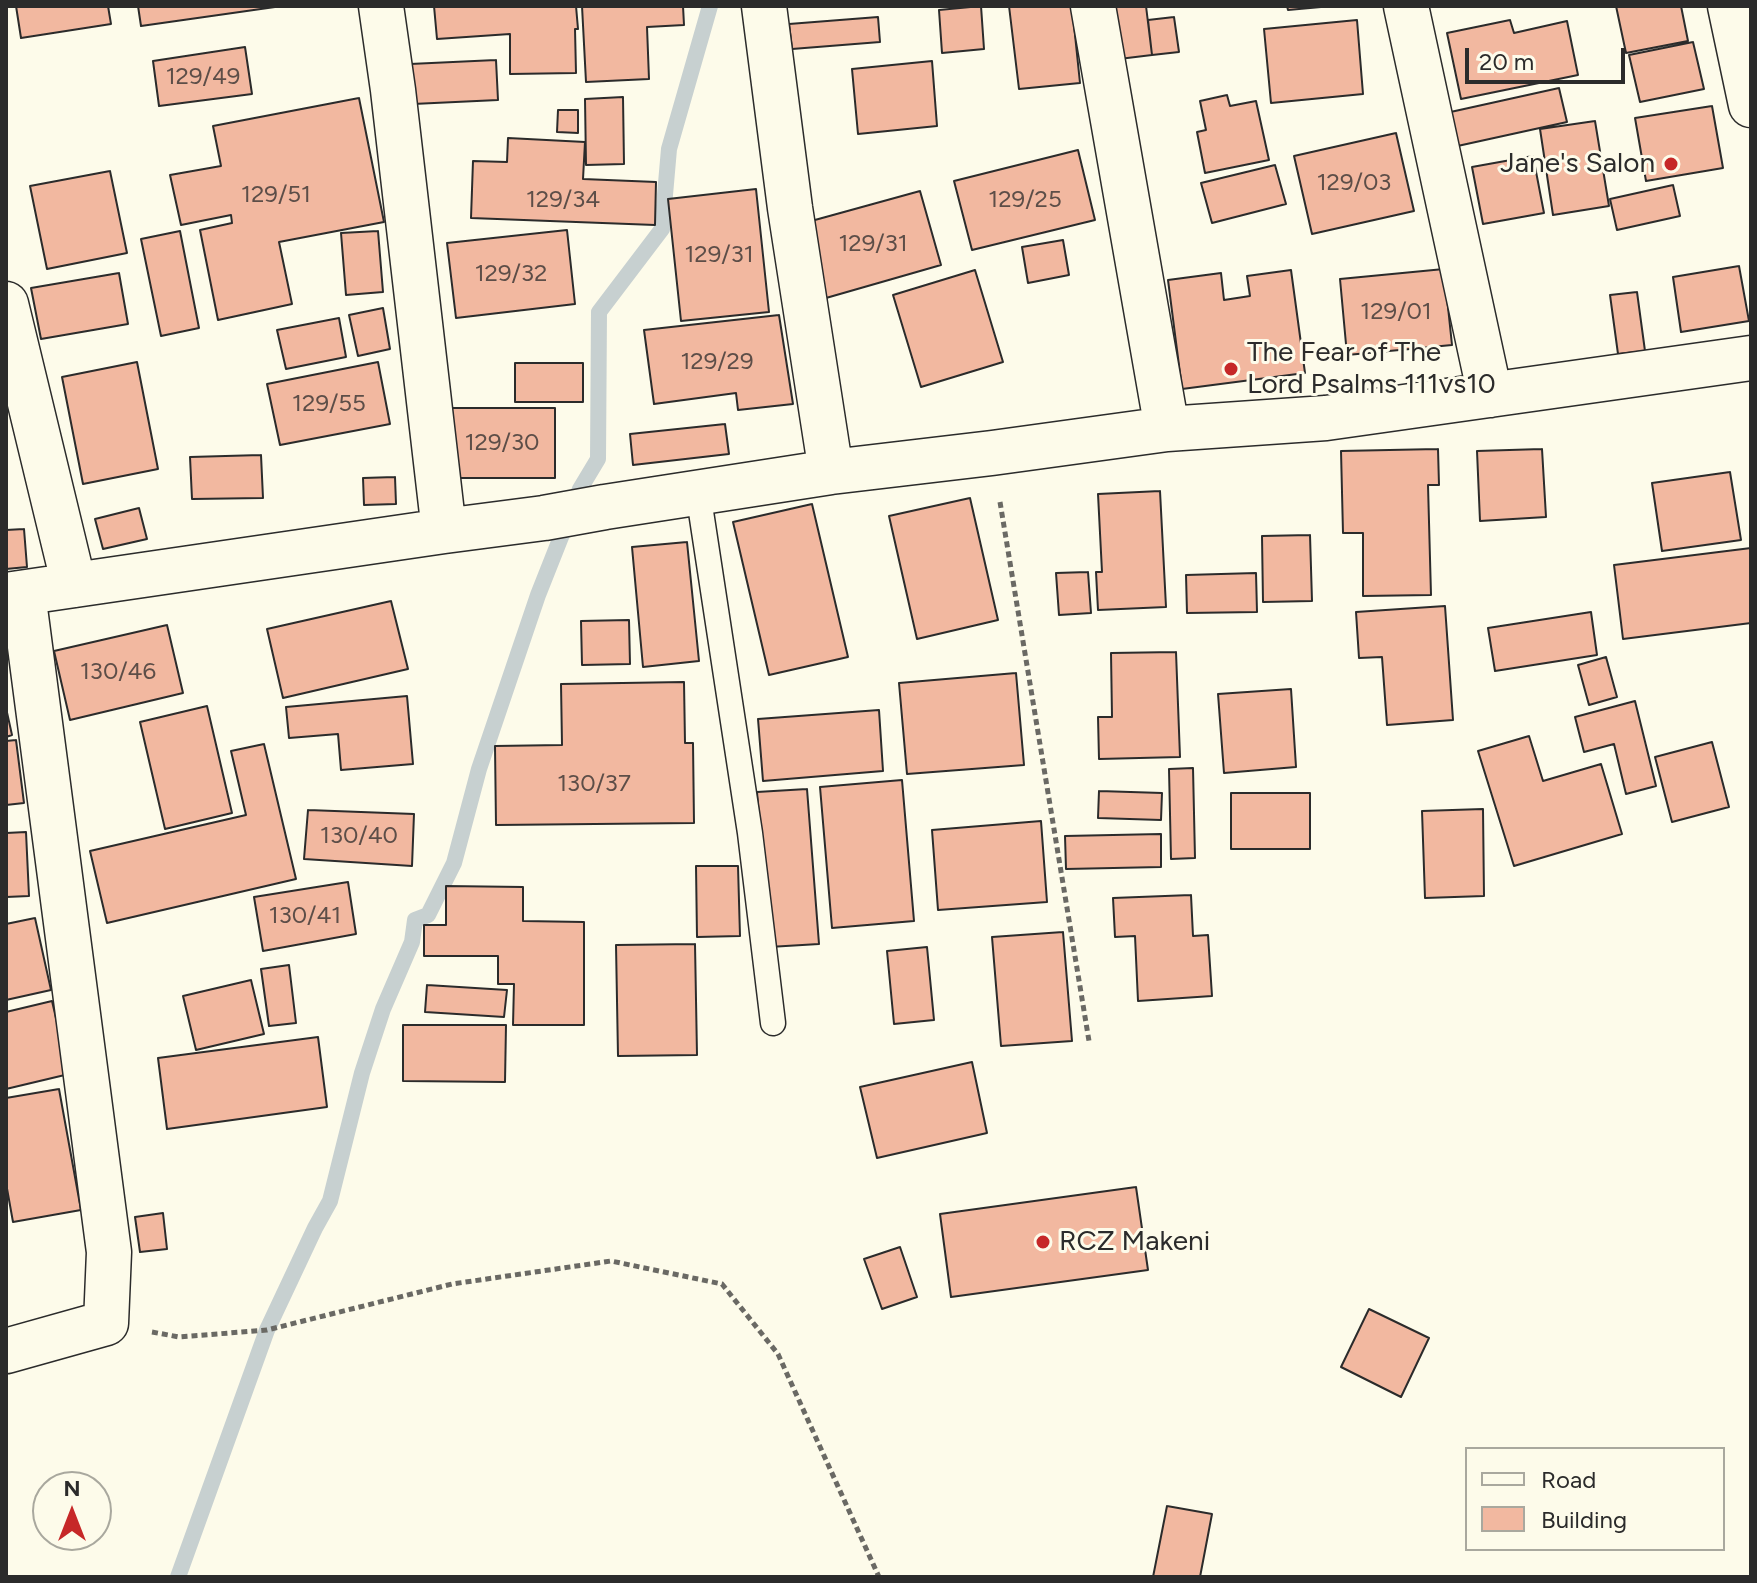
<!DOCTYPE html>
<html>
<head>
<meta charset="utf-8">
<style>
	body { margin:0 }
	#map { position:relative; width:1757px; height:1583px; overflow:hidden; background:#fdfbea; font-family:Figtree,sans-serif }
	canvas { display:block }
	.frame { position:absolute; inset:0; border:8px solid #2b2b2b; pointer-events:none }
	.legend { position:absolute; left:1465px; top:1447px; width:260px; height:104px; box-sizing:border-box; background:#fdfbea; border:2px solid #a9a89e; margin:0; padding:10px 14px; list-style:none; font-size:24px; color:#2b2b2b }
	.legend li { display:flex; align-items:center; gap:16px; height:40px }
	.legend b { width:40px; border:2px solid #a9a89e }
	.north { position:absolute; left:32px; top:1471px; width:80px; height:80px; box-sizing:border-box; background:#fdfbea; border:2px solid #a9a89e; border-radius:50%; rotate:0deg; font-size:22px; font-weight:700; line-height:32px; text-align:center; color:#2b2b2b }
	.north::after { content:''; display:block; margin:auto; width:28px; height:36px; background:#c62828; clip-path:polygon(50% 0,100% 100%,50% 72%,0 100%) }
	.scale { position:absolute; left:1465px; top:48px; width:160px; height:36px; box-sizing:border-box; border:4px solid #2b2b2b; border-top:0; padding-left:10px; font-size:24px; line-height:28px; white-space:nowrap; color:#2b2b2b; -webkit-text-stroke:6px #fdfbea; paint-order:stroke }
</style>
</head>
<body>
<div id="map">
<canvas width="1757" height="1583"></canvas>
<div class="frame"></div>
<ul class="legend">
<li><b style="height:10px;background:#fdfbea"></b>Road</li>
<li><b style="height:22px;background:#f2b8a0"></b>Building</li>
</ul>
<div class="north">N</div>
<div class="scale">20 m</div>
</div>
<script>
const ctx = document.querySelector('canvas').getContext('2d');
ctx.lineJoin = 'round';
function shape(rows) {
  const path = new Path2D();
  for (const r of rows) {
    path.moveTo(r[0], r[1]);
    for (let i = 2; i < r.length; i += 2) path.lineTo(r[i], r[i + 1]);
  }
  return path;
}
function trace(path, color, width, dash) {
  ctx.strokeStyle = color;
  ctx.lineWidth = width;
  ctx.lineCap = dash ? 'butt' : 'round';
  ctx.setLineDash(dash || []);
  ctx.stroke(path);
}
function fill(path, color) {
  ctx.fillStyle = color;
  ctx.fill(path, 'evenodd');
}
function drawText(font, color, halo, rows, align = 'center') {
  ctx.font = font + ' Figtree,sans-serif';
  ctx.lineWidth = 6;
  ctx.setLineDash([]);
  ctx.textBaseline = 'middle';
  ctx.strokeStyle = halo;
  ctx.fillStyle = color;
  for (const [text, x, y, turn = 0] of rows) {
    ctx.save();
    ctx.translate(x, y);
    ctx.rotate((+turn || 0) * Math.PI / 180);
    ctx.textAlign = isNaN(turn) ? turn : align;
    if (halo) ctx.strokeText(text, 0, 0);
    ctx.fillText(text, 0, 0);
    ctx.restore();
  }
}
trace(shape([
	[178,1577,267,1330,315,1228,330,1201,362,1073,383,1009,412,942,415,920,428,915,454,863,479,769,538,595,580,489,598,459,599,312,662,229,669,149,710,6]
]), '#c7d0d0', 16);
const building = shape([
	[16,6,108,6,111,24,21,38,16,6],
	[138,6,282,6,141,26,138,6],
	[434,6,576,6,578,29,575,29,576,73,510,74,510,34,437,39,434,6],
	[582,6,683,6,684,25,647,27,649,79,586,82,582,6],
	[981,6,984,49,942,53,939,10,981,6],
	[1009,6,1072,6,1080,83,1019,89,1009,6],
	[1113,6,1146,6,1152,55,1119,59,1113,6],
	[1287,6,1332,6,1288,10,1287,6],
	[1616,6,1681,6,1688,41,1626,53,1616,6],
	[878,17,880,42,792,49,789,24,878,17],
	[1174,17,1179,52,1152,55,1148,20,1174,17],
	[1357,20,1363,94,1271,103,1264,29,1357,20],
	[1510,20,1514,33,1567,21,1578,75,1461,99,1447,33,1510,20],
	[1693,42,1704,89,1640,102,1629,55,1693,42],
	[245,47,252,94,159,106,153,61,245,47],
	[496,60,498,100,413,104,410,64,496,60],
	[932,61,937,126,858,134,852,69,932,61],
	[1559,88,1567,122,1453,147,1446,113,1559,88],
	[1227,95,1230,106,1256,101,1269,160,1205,173,1197,132,1206,130,1200,101,1227,95],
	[623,97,624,164,586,165,585,99,623,97],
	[359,98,384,222,279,242,292,304,218,320,200,230,232,223,231,215,181,225,170,175,221,166,213,126,359,98],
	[1712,106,1723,168,1646,181,1635,118,1712,106],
	[558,110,578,110,578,133,557,132,558,110],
	[1595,121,1609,206,1553,215,1540,129,1595,121],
	[1396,133,1414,211,1312,234,1294,156,1396,133],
	[508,138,585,142,583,179,656,182,655,225,471,218,473,161,507,162,508,138],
	[1078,150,1095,220,972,250,954,181,1078,150],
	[1533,156,1544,213,1483,224,1472,167,1533,156],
	[1275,165,1286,204,1212,223,1201,183,1275,165],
	[110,171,127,253,47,269,30,186,110,171],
	[1673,185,1680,216,1617,230,1610,199,1673,185],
	[756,189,769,312,681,321,668,199,756,189],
	[920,191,941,265,826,298,804,223,920,191],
	[567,230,575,304,456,318,447,243,567,230],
	[180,231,199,328,161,336,141,239,180,231],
	[378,231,383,292,346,295,341,233,378,231],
	[1063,240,1069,275,1028,283,1022,247,1063,240],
	[1739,266,1749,321,1681,332,1673,277,1739,266],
	[1444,269,1452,345,1347,355,1340,279,1444,269],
	[975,270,1003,362,921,387,893,295,975,270],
	[1291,270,1305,373,1182,389,1168,280,1221,273,1224,300,1250,296,1247,276,1291,270],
	[119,273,128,324,41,339,31,288,119,273],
	[1637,292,1645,351,1618,354,1610,295,1637,292],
	[383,308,390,349,358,356,349,315,383,308],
	[779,315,793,404,738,410,736,393,654,404,644,330,779,315],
	[339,318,346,357,286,369,277,330,339,318],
	[137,362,158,469,83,484,62,377,137,362],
	[378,362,390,424,280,445,267,384,378,362],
	[515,363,583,363,583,402,515,402,515,363],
	[449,408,555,408,555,478,449,478,449,408],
	[725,424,729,454,633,465,630,434,725,424],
	[1438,449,1439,485,1428,485,1431,595,1363,596,1363,533,1343,533,1341,451,1438,449],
	[1542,449,1546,517,1480,521,1477,451,1542,449],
	[261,455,263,498,192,499,190,457,261,455],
	[1730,472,1741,540,1662,551,1652,483,1730,472],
	[395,477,396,504,364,505,363,478,395,477],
	[1160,491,1166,607,1098,610,1096,572,1102,572,1098,494,1160,491],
	[970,498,998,620,917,639,889,516,970,498],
	[812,504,848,657,769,675,733,522,812,504],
	[139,508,147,539,103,549,95,519,139,508],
	[24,529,27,567,6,569,6,530,24,529],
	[1310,535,1312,601,1263,602,1262,536,1310,535],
	[687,542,699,661,643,667,632,547,687,542],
	[1751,548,1751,623,1623,639,1614,565,1751,548],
	[1088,572,1091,613,1059,615,1056,573,1088,572],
	[1256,573,1257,612,1187,613,1186,575,1256,573],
	[391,601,408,669,283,698,267,629,391,601],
	[1445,606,1453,720,1387,725,1382,657,1359,658,1356,612,1445,606],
	[1591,612,1597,655,1495,671,1488,628,1591,612],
	[629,620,630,664,582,665,581,621,629,620],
	[167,625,183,693,70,720,54,651,167,625],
	[1176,652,1180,757,1099,759,1098,717,1112,717,1111,653,1176,652],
	[1606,657,1617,697,1589,705,1578,665,1606,657],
	[1016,673,1024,765,907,774,899,683,1016,673],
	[684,682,685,743,693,743,694,823,496,825,495,746,562,745,561,684,684,682],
	[1291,689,1296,767,1224,773,1218,694,1291,689],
	[407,696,413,764,341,770,338,734,289,738,286,707,407,696],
	[1635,701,1656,786,1626,794,1614,744,1584,752,1575,717,1635,701],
	[207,706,232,813,165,829,140,722,207,706],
	[6,708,12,735,6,737,6,708],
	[879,710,883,771,763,781,758,719,879,710],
	[1529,736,1543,781,1601,764,1622,834,1514,866,1478,751,1529,736],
	[16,740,24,803,6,805,6,741,16,740],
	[1712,742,1729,807,1672,822,1655,757,1712,742],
	[264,744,296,879,107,923,90,851,246,815,231,751,264,744],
	[1193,768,1195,858,1171,859,1169,769,1193,768],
	[902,780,914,921,832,928,820,787,902,780],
	[807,789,819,944,769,947,757,792,807,789],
	[1099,791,1162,793,1161,820,1098,818,1099,791],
	[1231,793,1310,793,1310,849,1231,849,1231,793],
	[1483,809,1484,896,1425,898,1422,811,1483,809],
	[308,810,414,814,412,866,304,859,308,810],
	[1041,821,1047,902,938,910,932,830,1041,821],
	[26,832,29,896,6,897,6,833,26,832],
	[1161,834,1161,867,1066,869,1065,836,1161,834],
	[696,866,738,866,740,936,697,937,696,866],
	[348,882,356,934,263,951,254,897,348,882],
	[446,886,523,887,523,921,584,922,584,1025,513,1025,514,984,498,984,498,956,424,956,424,925,446,925,446,886],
	[1191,895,1193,936,1208,935,1212,996,1138,1001,1135,936,1115,937,1113,898,1191,895],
	[35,918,51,990,6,1000,6,924,35,918],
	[1063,932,1072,1041,1001,1046,992,937,1063,932],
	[695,944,697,1055,618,1056,616,945,695,944],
	[927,947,934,1020,894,1024,887,951,927,947],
	[289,965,296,1023,269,1026,261,969,289,965],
	[251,980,264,1034,196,1050,183,996,251,980],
	[427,985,507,990,504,1017,425,1012,427,985],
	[52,1001,69,1074,6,1089,6,1012,52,1001],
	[403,1025,506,1025,505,1082,403,1081,403,1025],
	[318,1037,327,1107,167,1129,158,1058,318,1037],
	[972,1062,987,1133,877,1158,860,1087,972,1062],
	[59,1089,81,1210,13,1222,6,1183,6,1098,59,1089],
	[1136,1187,1148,1270,951,1297,940,1214,1136,1187],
	[163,1213,167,1249,140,1252,135,1217,163,1213],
	[900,1247,917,1297,882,1309,864,1259,900,1247],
	[1369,1309,1429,1338,1401,1397,1341,1367,1369,1309],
	[1167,1506,1212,1514,1200,1577,1153,1577,1167,1506]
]);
fill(building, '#f2b8a0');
trace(building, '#2b2b2b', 2);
const service = shape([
	[698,492,750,833,773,1023]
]);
const minor = shape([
	[381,6,393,90,444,531],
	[764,6,790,208,831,472],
	[1093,6,1167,429],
	[1406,6,1490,395],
	[1730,6,1751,105],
	[6,304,74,585],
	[6,595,444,531,544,518,605,507,831,472,992,453,1167,429,1326,418,1751,358],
	[6,1351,106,1323,109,1252,23,593]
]);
trace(service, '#2b2b2b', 27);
trace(minor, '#2b2b2b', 47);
trace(shape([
	[1000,502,1089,1041],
	[152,1332,179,1337,267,1330,452,1284,611,1261,722,1284,778,1354,879,1577]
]), '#6a6964', 5, [6, 4]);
trace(service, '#fdfbea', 24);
trace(minor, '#fdfbea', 44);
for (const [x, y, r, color] of [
	[1671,164,8,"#c62828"],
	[1231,369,8,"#c62828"],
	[1043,1242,8,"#c62828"]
]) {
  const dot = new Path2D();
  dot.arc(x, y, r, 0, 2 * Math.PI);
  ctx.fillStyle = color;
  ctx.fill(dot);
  trace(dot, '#fdfbea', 3);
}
drawText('24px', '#5d4e48', null, [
	["129/49",203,77],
	["129/03",1354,183],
	["129/51",276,195],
	["129/34",563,200],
	["129/25",1025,200],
	["129/31",873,244],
	["129/31",719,255],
	["129/32",511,274],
	["129/01",1396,312],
	["129/29",717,362],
	["129/55",329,404],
	["129/30",502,443],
	["130/46",118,672],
	["130/37",594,784],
	["130/40",359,836],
	["130/41",305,916]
]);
drawText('28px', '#2b2b2b', '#fdfbea', [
	["Jane's Salon",1655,164,"right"],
	["The Fear of The",1247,353],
	["Lord Psalms 111vs10",1247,385],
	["RCZ Makeni",1059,1242]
], 'left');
</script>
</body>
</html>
